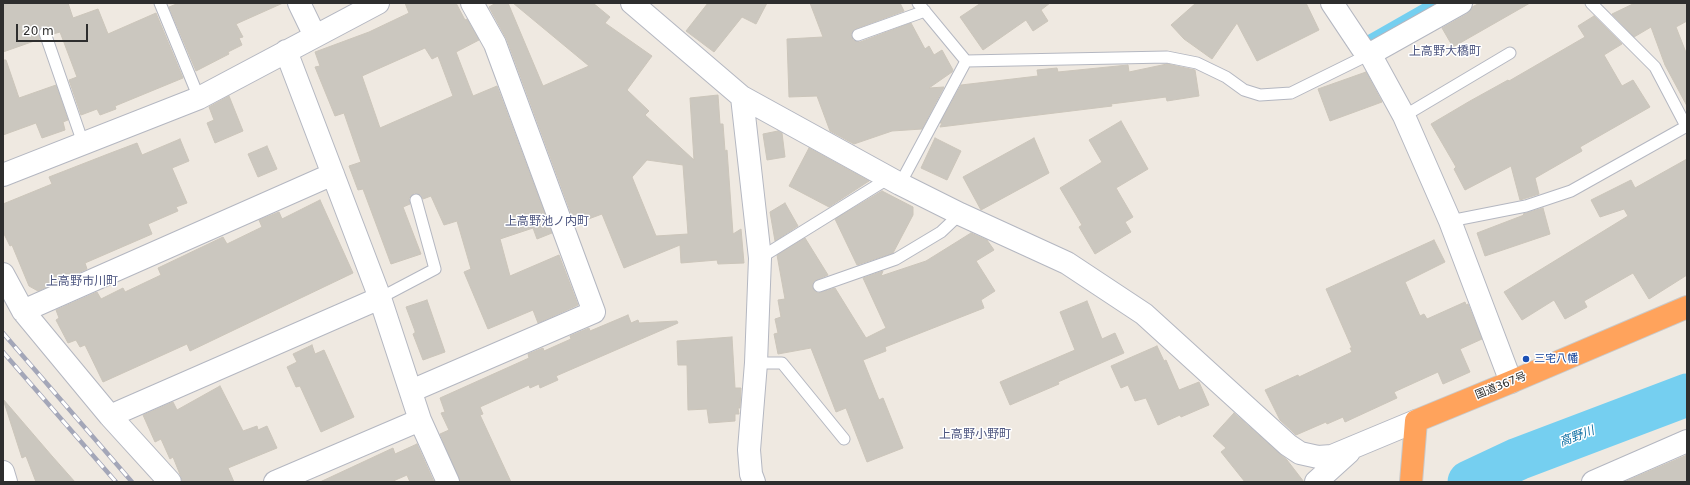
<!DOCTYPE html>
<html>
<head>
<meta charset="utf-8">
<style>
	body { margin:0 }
	#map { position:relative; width:1690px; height:485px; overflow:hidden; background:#efe9e1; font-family:"DejaVu Sans",sans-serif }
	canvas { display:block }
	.frame { position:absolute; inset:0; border:4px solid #2e2e2e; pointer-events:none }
	.scale { position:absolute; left:16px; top:24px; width:72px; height:18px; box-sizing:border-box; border:2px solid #2e2e2e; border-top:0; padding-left:5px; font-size:12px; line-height:14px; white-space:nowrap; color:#2e2e2e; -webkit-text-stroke:3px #fff; paint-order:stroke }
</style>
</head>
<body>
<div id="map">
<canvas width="1690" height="485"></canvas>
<div class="frame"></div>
<div class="scale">20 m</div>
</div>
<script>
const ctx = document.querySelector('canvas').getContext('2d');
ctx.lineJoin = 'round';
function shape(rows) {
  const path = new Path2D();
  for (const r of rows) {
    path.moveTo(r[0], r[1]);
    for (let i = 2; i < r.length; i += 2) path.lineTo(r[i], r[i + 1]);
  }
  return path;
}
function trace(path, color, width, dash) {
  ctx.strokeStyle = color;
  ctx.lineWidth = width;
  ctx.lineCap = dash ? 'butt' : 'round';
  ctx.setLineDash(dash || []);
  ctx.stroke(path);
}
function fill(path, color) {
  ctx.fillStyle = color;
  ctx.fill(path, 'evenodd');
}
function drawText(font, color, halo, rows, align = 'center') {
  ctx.font = font + ' "DejaVu Sans","Noto Sans JP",sans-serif';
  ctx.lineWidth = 3;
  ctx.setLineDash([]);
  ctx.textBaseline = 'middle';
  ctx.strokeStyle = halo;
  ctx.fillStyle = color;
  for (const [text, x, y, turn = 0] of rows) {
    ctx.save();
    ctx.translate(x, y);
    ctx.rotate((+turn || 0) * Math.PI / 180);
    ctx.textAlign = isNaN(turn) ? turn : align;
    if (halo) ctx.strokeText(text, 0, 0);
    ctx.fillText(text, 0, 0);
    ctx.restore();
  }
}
trace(shape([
	[1366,40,1431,3]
]), '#75cff0', 7);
trace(shape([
	[1469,482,1518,459,1687,395]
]), '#75cff0', 43);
const building = shape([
	[3,3,68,3,73,18,98,9,108,34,156,13,183,78,115,106,116,109,100,115,97,109,81,115,69,80,77,77,60,32,53,34,49,28,42,27,38,31,40,39,3,52,3,3],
	[179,3,283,3,236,24,243,37,239,38,242,45,228,52,229,54,196,71,169,7,179,3],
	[405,3,456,3,465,20,467,19,479,40,456,52,473,96,497,86,552,233,537,239,533,228,500,239,510,276,559,255,578,305,538,323,533,310,488,329,464,272,471,269,457,221,444,225,431,196,423,199,421,195,414,193,409,198,410,204,403,207,421,254,391,264,363,189,358,190,349,166,361,162,344,113,335,116,315,67,320,66,315,52,369,32,409,13,405,3],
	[425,48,432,59,438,56,453,96,380,128,362,76,425,48],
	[496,3,508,3,543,86,589,66,513,3,593,3,610,17,605,23,652,56,627,90,649,111,645,115,694,160,690,98,718,95,720,124,723,124,725,151,727,150,733,234,741,229,744,263,718,264,717,260,681,263,680,245,624,268,602,214,575,224,507,40,489,7,496,3],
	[647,160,683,165,688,234,656,236,632,177,647,160],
	[708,3,767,3,756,24,742,17,714,52,686,31,708,3],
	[810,3,900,3,904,11,855,29,851,34,853,40,860,42,911,23,925,49,929,46,934,55,942,50,953,70,952,72,929,88,944,87,922,129,892,131,854,144,830,131,817,96,789,97,787,39,823,37,810,3],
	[981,3,1050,3,1041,10,1048,21,1033,31,1026,20,983,50,960,17,981,3],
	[1196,3,1306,3,1319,30,1257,61,1237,23,1212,59,1184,39,1171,25,1196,3],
	[1480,3,1530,3,1453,47,1442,28,1467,14,1472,7,1480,3],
	[1635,3,1687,3,1687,21,1676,27,1687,55,1687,106,1665,65,1651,27,1634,37,1612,14,1635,3],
	[1594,16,1622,44,1604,55,1622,86,1633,80,1650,107,1580,147,1582,151,1535,178,1539,194,1520,200,1511,166,1465,190,1454,169,1456,167,1431,124,1470,101,1508,80,1509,81,1585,37,1578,26,1594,16],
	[3,60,6,60,19,98,56,85,68,120,63,122,65,130,42,138,36,123,3,135,3,60],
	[1167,64,1195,70,1199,96,1167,101,1166,97,1111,104,1112,106,940,127,942,123,940,123,961,85,1038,76,1037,70,1057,68,1058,72,1128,65,1129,72,1167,64],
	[1366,72,1382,102,1330,121,1318,89,1366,72],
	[229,96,243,131,215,143,207,123,214,120,209,107,229,96],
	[1121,121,1148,169,1116,188,1133,217,1125,222,1131,232,1095,254,1079,227,1082,225,1060,188,1102,162,1089,140,1121,121],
	[778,131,782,133,785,157,767,160,763,134,778,131],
	[935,138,961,151,947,180,921,168,935,138],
	[1034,138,1049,173,981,210,963,177,1034,138],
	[180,139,189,161,172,168,187,203,176,207,178,211,148,224,152,234,85,263,87,269,38,291,29,286,12,245,10,246,3,232,3,204,52,184,49,177,108,154,137,143,142,155,180,139],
	[267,146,277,169,258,177,248,154,267,146],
	[809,148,869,181,829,207,789,186,809,148],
	[1687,159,1687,275,1649,299,1633,273,1584,301,1587,307,1565,319,1554,300,1522,320,1504,292,1628,216,1624,209,1600,217,1591,200,1631,180,1635,188,1687,159],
	[882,191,913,207,913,215,893,253,857,265,835,219,882,191],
	[320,200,353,273,190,351,187,344,103,382,85,345,80,347,76,340,68,343,56,320,59,318,56,310,97,292,101,299,123,288,125,292,161,275,158,268,223,237,227,244,262,227,259,220,279,212,282,219,320,200],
	[785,203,798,226,775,241,770,212,785,203],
	[1543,208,1550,234,1485,256,1477,233,1524,215,1523,214,1543,208],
	[971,233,987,240,994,250,976,261,995,291,981,300,984,308,885,347,886,351,863,360,879,400,883,398,903,448,867,462,846,408,836,412,811,348,778,354,774,334,778,333,775,319,781,317,778,300,785,299,777,255,805,238,828,275,814,281,813,289,818,293,835,288,866,338,886,328,863,278,883,271,881,276,926,261,971,233],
	[1434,240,1445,262,1405,282,1420,316,1424,314,1427,319,1465,302,1466,305,1468,304,1482,339,1460,349,1470,372,1443,384,1438,372,1394,392,1397,398,1345,422,1343,417,1327,424,1326,422,1296,435,1280,420,1265,390,1298,375,1299,377,1352,352,1350,348,1352,348,1326,289,1434,240],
	[427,300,445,352,423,360,413,334,415,333,415,331,406,307,427,300],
	[1087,301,1102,339,1115,333,1124,353,1058,382,1059,384,1010,405,1000,382,1075,350,1060,312,1087,301],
	[628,315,631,323,638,320,639,323,677,321,678,323,556,376,558,380,540,388,539,384,530,388,529,385,480,407,483,414,480,415,511,482,460,482,440,434,449,430,441,413,445,412,440,398,529,358,528,354,543,348,544,351,571,339,570,336,589,328,590,331,628,315],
	[732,337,735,388,741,388,740,408,738,408,739,414,735,414,735,421,709,423,707,409,688,410,687,365,678,365,677,341,732,337],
	[312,345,315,354,324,350,354,417,321,432,300,386,296,387,287,367,297,362,293,354,312,345],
	[1157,346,1164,361,1166,360,1179,390,1199,382,1209,405,1181,417,1180,415,1158,425,1146,398,1135,401,1128,385,1121,388,1111,366,1157,346],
	[220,386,243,431,257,426,258,430,267,426,277,448,228,468,234,482,183,482,173,457,170,459,161,439,155,442,143,415,173,402,177,410,220,386],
	[3,399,52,456,75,482,36,482,26,456,22,458,3,399],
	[1234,413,1287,460,1304,482,1245,482,1221,452,1226,448,1213,436,1234,413],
	[417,444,434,482,410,482,407,475,391,482,320,482,393,448,395,454,417,444],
	[1687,455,1687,482,1624,482,1687,455]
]);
fill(building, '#cbc7bf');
trace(building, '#cbc5ba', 1);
const lane = shape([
	[160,3,199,98],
	[918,3,966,61,1167,57,1197,63,1226,77,1244,90,1260,95,1291,93,1370,54],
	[1591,3,1655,67,1686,126],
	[45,33,83,143],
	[858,35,925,11],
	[1404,116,1510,53],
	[900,184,966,61],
	[1450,221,1526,206,1571,191,1687,126],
	[760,258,889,178],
	[819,286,896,259,941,232,960,214],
	[380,298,435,269,416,200],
	[756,363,782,363,844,439]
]);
const street = shape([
	[299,3,315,36],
	[632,3,742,97,900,184,960,214,1067,263,1144,314,1288,445,1300,453,1318,457,1332,456,1416,421],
	[1332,3,1362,48,1370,54,1404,116,1450,221,1511,382],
	[286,51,380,298,420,420,448,482],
	[1370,54,1461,3],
	[742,97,760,258,756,363,749,450,751,474,754,482],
	[3,175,199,98,378,3],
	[3,274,23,311,110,416,170,482],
	[23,311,333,174],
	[411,391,594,312,495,44,472,3],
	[110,416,380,298],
	[275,482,420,420],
	[1316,482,1349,452],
	[1593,482,1687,441]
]);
const secondary = shape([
	[3,472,6,482]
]);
const highway = shape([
	[1411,482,1416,421,1511,382,1687,307]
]);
trace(lane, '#b4b7c1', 13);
trace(street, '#b4b7c1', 24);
trace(secondary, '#b4b7c1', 24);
trace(highway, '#c9c9c9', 24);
trace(lane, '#fff', 11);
trace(street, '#fff', 22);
trace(secondary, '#fff', 22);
trace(highway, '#ffa35c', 22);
const rail = shape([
	[3,333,132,482],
	[3,352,116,482]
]);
trace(rail, '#a3a6b8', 4.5);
trace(rail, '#fff', 3, [9]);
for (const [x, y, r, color] of [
	[1526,359,4,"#1a4fb4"]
]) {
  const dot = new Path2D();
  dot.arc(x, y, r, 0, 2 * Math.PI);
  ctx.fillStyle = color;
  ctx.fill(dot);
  trace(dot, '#fff', 1.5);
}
drawText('11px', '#164399', '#fff', [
	["三宅八幡",1534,359]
], 'left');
drawText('11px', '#2e2e2e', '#fff', [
	["国道367号",1501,386,-22]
]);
drawText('12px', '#4d5680', '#fff', [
	["上高野大橋町",1445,52],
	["上高野池ノ内町",547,222],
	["上高野市川町",82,282],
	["上高野小野町",975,435]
]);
drawText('italic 12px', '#0d6fa3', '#fff', [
	["高野川",1577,437,-21]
]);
</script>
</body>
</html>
